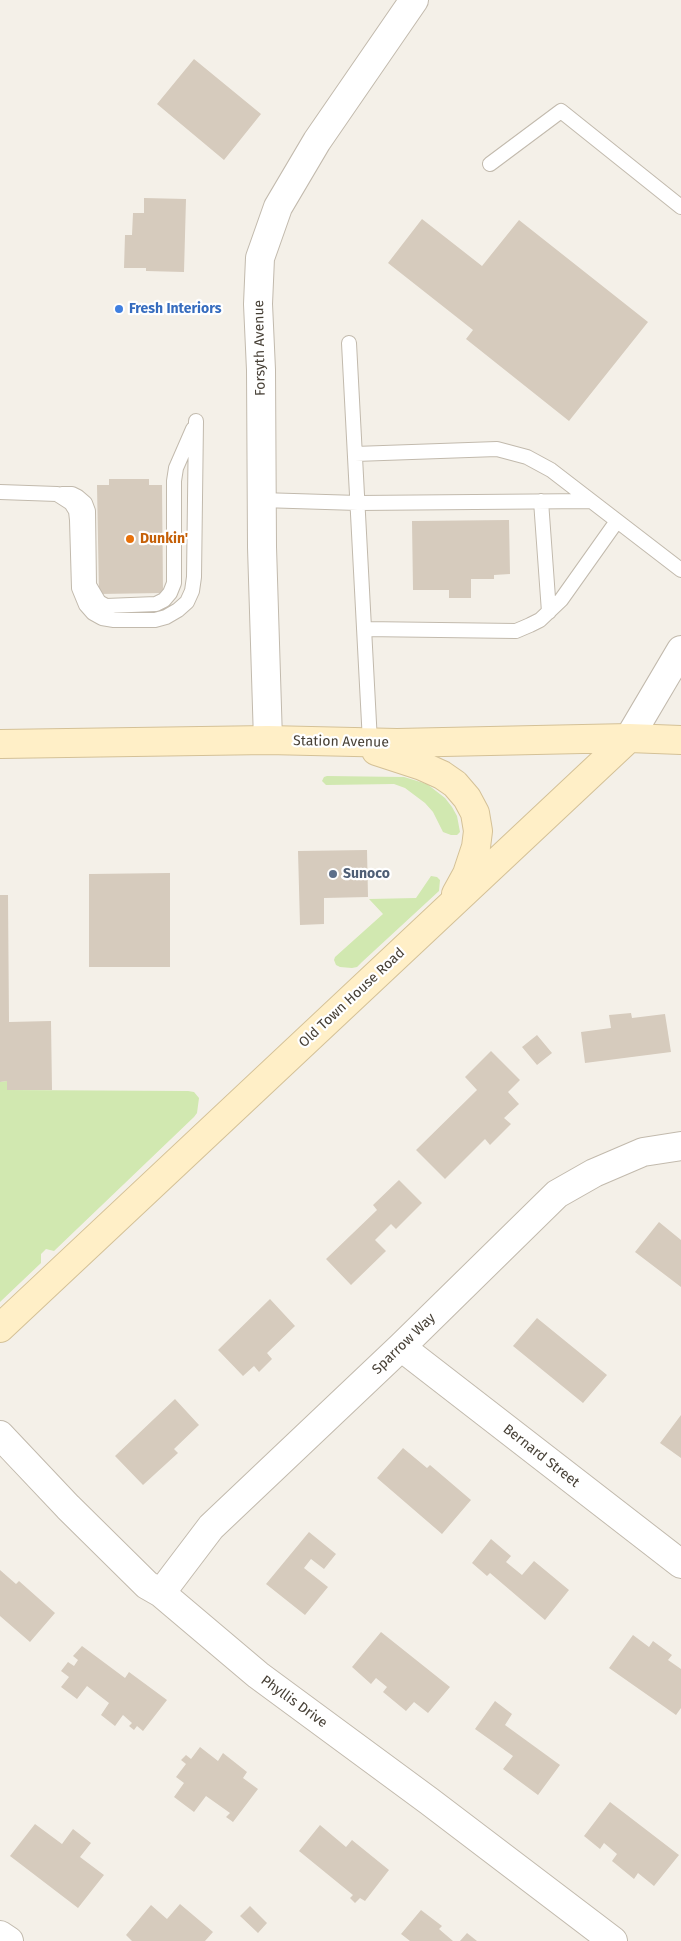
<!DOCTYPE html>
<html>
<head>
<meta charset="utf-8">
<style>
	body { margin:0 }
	canvas { display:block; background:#f4f0e8 }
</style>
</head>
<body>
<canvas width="681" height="1941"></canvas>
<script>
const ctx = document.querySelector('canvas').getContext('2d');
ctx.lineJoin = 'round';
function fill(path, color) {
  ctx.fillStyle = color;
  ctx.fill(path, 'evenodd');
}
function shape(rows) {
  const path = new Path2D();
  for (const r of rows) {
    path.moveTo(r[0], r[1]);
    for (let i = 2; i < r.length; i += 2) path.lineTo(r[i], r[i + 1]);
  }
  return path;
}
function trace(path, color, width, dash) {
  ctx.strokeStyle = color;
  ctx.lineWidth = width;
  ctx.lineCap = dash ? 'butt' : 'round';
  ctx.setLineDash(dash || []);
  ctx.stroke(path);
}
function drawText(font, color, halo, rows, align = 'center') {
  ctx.font = font + ' "Fira Sans",sans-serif';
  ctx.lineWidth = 4.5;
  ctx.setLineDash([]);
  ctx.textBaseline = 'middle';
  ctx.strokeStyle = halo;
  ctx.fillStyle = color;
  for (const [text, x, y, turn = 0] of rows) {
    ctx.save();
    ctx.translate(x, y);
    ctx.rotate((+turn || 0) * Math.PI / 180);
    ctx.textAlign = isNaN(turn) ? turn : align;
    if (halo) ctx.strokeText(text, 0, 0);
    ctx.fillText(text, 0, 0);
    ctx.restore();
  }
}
fill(shape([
	[327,776,404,777,427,784,445,798,452,807,457,816,460,832,457,835,451,835,443,832,433,812,425,803,405,788,394,784,326,785,322,781,324,777],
	[431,876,437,877,440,880,439,891,362,962,357,967,352,968,340,967,336,965,334,960,335,957,383,914,369,899,416,898],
	[7,1081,7,1090,188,1091,194,1092,199,1098,197,1113,194,1117,54,1251,46,1249,41,1254,41,1263,0,1302,0,1082]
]), '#d1e8b0');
fill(shape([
	[194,59,261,114,224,160,157,104],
	[144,198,186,199,184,272,146,271,146,268,124,268,125,235,132,235,133,213,144,213],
	[422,219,482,266,519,220,648,322,569,421,466,339,473,330,388,263],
	[109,479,149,479,149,485,162,485,163,593,99,594,97,485,109,485],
	[509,520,510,574,494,575,494,579,471,579,471,598,449,598,449,590,413,590,412,521],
	[367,850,368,897,324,898,324,924,300,925,298,851],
	[170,873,170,967,89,967,89,874],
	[0,895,8,895,9,1022,51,1021,52,1090,7,1090,7,1081,0,1082],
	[631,1013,632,1018,665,1014,671,1052,585,1063,581,1032,611,1028,609,1015],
	[537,1035,552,1053,537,1065,522,1047],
	[491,1051,520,1080,508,1092,519,1104,504,1118,511,1124,490,1145,485,1139,445,1179,416,1150,477,1090,465,1077],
	[399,1180,422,1203,396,1229,391,1224,375,1240,386,1251,351,1285,326,1259,377,1210,373,1205],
	[659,1222,681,1240,681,1287,635,1252],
	[270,1299,295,1326,267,1353,272,1359,259,1372,254,1366,243,1376,218,1350],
	[537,1318,607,1375,583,1403,513,1346],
	[175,1399,199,1425,174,1449,178,1453,143,1485,115,1456],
	[681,1415,681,1458,660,1443],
	[403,1448,427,1468,430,1465,471,1500,442,1534,377,1478],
	[309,1532,336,1554,324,1569,311,1559,304,1568,328,1587,305,1615,266,1584],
	[491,1539,511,1556,506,1562,522,1575,534,1561,569,1590,545,1620,490,1573,487,1576,472,1563],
	[0,1570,16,1584,19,1581,55,1613,30,1642,0,1616],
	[381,1632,450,1687,428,1713,414,1702,406,1711,383,1692,387,1687,376,1678,371,1684,352,1667],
	[633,1635,649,1647,653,1641,672,1655,668,1660,681,1669,681,1708,676,1715,609,1668],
	[82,1646,125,1678,129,1672,167,1700,143,1731,137,1726,134,1730,129,1726,132,1723,123,1715,115,1726,101,1715,109,1703,87,1686,77,1699,61,1687,69,1677,61,1671,68,1662,74,1666,78,1660,73,1656],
	[495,1701,512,1714,505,1725,560,1765,538,1795,503,1769,513,1756,475,1729],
	[200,1747,218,1761,223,1753,247,1772,243,1778,258,1789,233,1822,226,1817,230,1813,206,1796,194,1812,174,1797,184,1783,176,1777,186,1764,181,1760,186,1755,191,1759],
	[610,1802,679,1855,654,1886,638,1873,634,1879,612,1861,617,1854,604,1843,600,1849,584,1836],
	[35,1824,62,1844,73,1829,91,1843,80,1857,104,1875,78,1908,10,1856],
	[320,1825,346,1847,352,1840,389,1870,365,1901,360,1898,355,1903,350,1898,353,1895,299,1851],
	[180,1904,213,1932,205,1941,132,1941,126,1935,151,1905,167,1919],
	[250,1906,267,1923,258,1933,240,1916],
	[421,1910,442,1926,439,1929,453,1941,410,1941,401,1934],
	[467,1933,477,1941,460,1941]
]), '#d6cbbd');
const lane = shape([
	[490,164,561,111,681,207],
	[349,343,370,742],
	[355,454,497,449,527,457,551,470,681,570],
	[0,492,57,494,71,503,76,511,77,520,79,588,86,605,93,613,102,618,114,620,155,620,166,617,178,610,187,602,192,591,194,577,196,421],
	[62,494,72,494,78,497,85,503,88,511,89,585,99,602,106,606,156,604,164,600,170,593,174,583,174,481,176,468,193,429],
	[261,500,358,503,591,501],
	[541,501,549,612],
	[364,629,516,631,530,625,540,620,561,600,617,521]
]);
const street = shape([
	[629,738,681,650],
	[268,740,262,547,261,370,258,304,260,258,278,207,317,141,414,0],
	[401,1347,681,1564],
	[0,1435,68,1507,147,1585,161,1593,258,1675,429,1801,613,1941],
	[161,1593,211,1527,401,1347,557,1194,594,1173,643,1152,681,1146],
	[0,1935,9,1941]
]);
const secondary = shape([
	[0,744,268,740,397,743,629,738,681,740],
	[376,751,422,766,442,775,455,784,467,798,475,813,478,831,476,847,467,874,456,894],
	[0,1328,629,738]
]);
trace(lane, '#c2baad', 16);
trace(street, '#c2baad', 30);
trace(secondary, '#d4c197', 30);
trace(lane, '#fff', 14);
trace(street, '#fff', 28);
trace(secondary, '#ffefc7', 28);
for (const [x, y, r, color] of [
	[119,309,5,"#3f7fe0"],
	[130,539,5,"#e8710a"],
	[333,874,5,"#5c6f8a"]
]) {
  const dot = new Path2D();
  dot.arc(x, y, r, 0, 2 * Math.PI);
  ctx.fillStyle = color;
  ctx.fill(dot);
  trace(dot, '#fff', 2);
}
drawText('bold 14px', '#366cbe', '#fff', [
	["Fresh Interiors",129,309]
], 'left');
drawText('14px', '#474036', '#fff', [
	["Forsyth Avenue",260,348,-91],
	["Station Avenue",341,742,1],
	["Old Town House Road",352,998,-43],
	["Sparrow Way",404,1344,-44],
	["Bernard Street",541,1456,38],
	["Phyllis Drive",294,1702,36]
]);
drawText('bold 14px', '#c56008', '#fff', [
	["Dunkin'",140,539]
], 'left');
drawText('bold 14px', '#4e5e75', '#fff', [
	["Sunoco",343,874]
], 'left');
</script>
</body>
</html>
